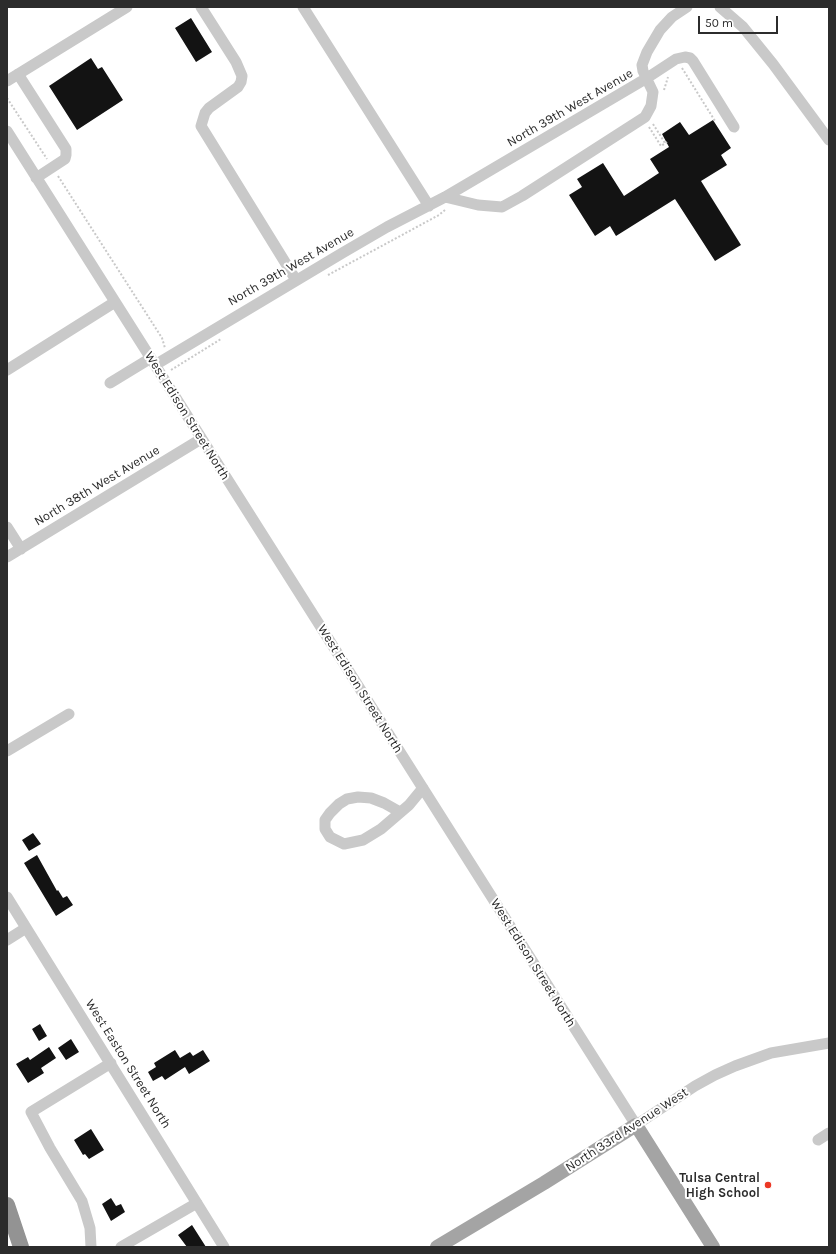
<!DOCTYPE html>
<html>
<head>
<meta charset="utf-8">
<style>
	body { margin:0 }
	#map { position:relative; width:836px; height:1254px; overflow:hidden; background:#fff; font-family:Karla,sans-serif }
	canvas { display:block }
	.frame { position:absolute; inset:0; border:8px solid #2c2c2c; pointer-events:none }
	.scale { position:absolute; left:698px; top:16px; width:80px; height:18px; box-sizing:border-box; border:2px solid #2c2c2c; border-top:0; padding-left:5px; font-size:12px; line-height:14px; white-space:nowrap; color:#2c2c2c; -webkit-text-stroke:3px #fff; paint-order:stroke }
</style>
</head>
<body>
<div id="map">
<canvas width="836" height="1254"></canvas>
<div class="frame"></div>
<div class="scale">50 m</div>
</div>
<script>
const ctx = document.querySelector('canvas').getContext('2d');
ctx.lineJoin = 'round';
function fill(path, color) {
  ctx.fillStyle = color;
  ctx.fill(path, 'evenodd');
}
function shape(rows) {
  const path = new Path2D();
  for (const r of rows) {
    path.moveTo(r[0], r[1]);
    for (let i = 2; i < r.length; i += 2) path.lineTo(r[i], r[i + 1]);
  }
  return path;
}
function trace(path, color, width, dash) {
  ctx.strokeStyle = color;
  ctx.lineWidth = width;
  ctx.lineCap = dash ? 'butt' : 'round';
  ctx.setLineDash(dash || []);
  ctx.stroke(path);
}
function drawText(font, color, halo, rows, align = 'center') {
  ctx.font = font + ' Karla,sans-serif';
  ctx.lineWidth = 4;
  ctx.setLineDash([]);
  ctx.textBaseline = 'middle';
  ctx.strokeStyle = halo;
  ctx.fillStyle = color;
  for (const [text, x, y, turn = 0] of rows) {
    ctx.save();
    ctx.translate(x, y);
    ctx.rotate((+turn || 0) * Math.PI / 180);
    ctx.textAlign = isNaN(turn) ? turn : align;
    if (halo) ctx.strokeText(text, 0, 0);
    ctx.fillText(text, 0, 0);
    ctx.restore();
  }
}
fill(shape([
	[191,18,212,52,196,62,175,28],
	[91,58,98,69,102,67,123,100,77,130,49,86],
	[713,120,731,148,721,155,727,165,701,181,741,245,715,261,675,199,616,236,610,226,595,236,569,195,582,187,577,179,603,163,624,196,659,173,650,159,669,147,662,134,680,122,689,135],
	[33,833,41,844,29,851,22,840],
	[37,855,57,891,58,890,63,898,67,896,73,905,56,916,24,863],
	[40,1024,47,1036,39,1041,32,1029],
	[71,1039,79,1052,66,1060,58,1048],
	[49,1047,56,1058,41,1068,44,1073,28,1083,16,1064,28,1057,30,1060],
	[175,1050,180,1058,190,1052,193,1056,203,1050,210,1061,189,1074,185,1067,165,1080,162,1076,153,1081,148,1072,156,1067,154,1063],
	[91,1129,104,1150,89,1159,85,1154,83,1155,74,1140],
	[111,1198,116,1206,121,1204,125,1212,111,1221,102,1204],
	[192,1225,206,1247,187,1247,178,1235]
]), '#131313');
trace(shape([
	[682,68,715,121],
	[664,90,668,77],
	[7,98,47,159],
	[653,124,665,143],
	[649,127,661,146,667,142],
	[58,176,162,338,165,348],
	[328,275,439,215,445,210],
	[171,370,221,339]
]), '#c9c9c9', 2, [2, 2]);
trace(shape([
	[201,7,236,62,242,76,241,82,238,87,209,108,205,113,201,126,296,280],
	[303,7,429,206],
	[720,7,743,27,773,64,829,140],
	[18,74,66,149,66,155,65,159,36,178],
	[7,81,127,7],
	[7,131,636,1125,695,1086,715,1075,735,1066,771,1053,829,1043],
	[445,197,478,205,502,207,522,196,645,117,651,106,653,92,643,71,642,65,647,52,660,30,672,17,687,7],
	[155,365,344,252,387,227,445,197,647,78,676,59,685,57,690,58,693,61,734,127],
	[7,370,115,302],
	[110,383,151,358],
	[7,527,21,549],
	[7,557,201,439],
	[7,751,69,714],
	[400,812,384,803,371,798,358,797,347,799,339,804,330,813,325,820,325,829,330,837,344,844,363,840,381,829,409,805,423,788],
	[7,897,224,1247],
	[7,940,26,928],
	[818,1140,829,1133],
	[91,1247,90,1228,82,1201,50,1148,31,1112,111,1063],
	[121,1247,197,1203]
]), '#c9c9c9', 11);
trace(shape([
	[437,1247,544,1183,636,1125,713,1247]
]), '#a4a4a4', 14);
trace(shape([
	[7,1205,21,1247]
]), '#939393', 16);
for (const [x, y, r, color] of [
	[768,1185,4,"#ec3825"]
]) {
  const dot = new Path2D();
  dot.arc(x, y, r, 0, 2 * Math.PI);
  ctx.fillStyle = color;
  ctx.fill(dot);
  trace(dot, '#fff', 1.5);
}
drawText('13px', '#2c2c2c', '#fff', [
	["North 39th West Avenue",570,108,-30],
	["North 39th West Avenue",291,267,-30],
	["West Edison Street North",187,416,58],
	["North 38th West Avenue",97,486,-31],
	["West Edison Street North",360,689,58],
	["West Edison Street North",533,963,58],
	["West Easton Street North",128,1064,58],
	["North 33rd Avenue West",627,1130,-33]
]);
drawText('bold 13px', '#2c2c2c', '#fff', [
	["Tulsa Central",760,1178],
	["High School",760,1193]
], 'right');
</script>
</body>
</html>
